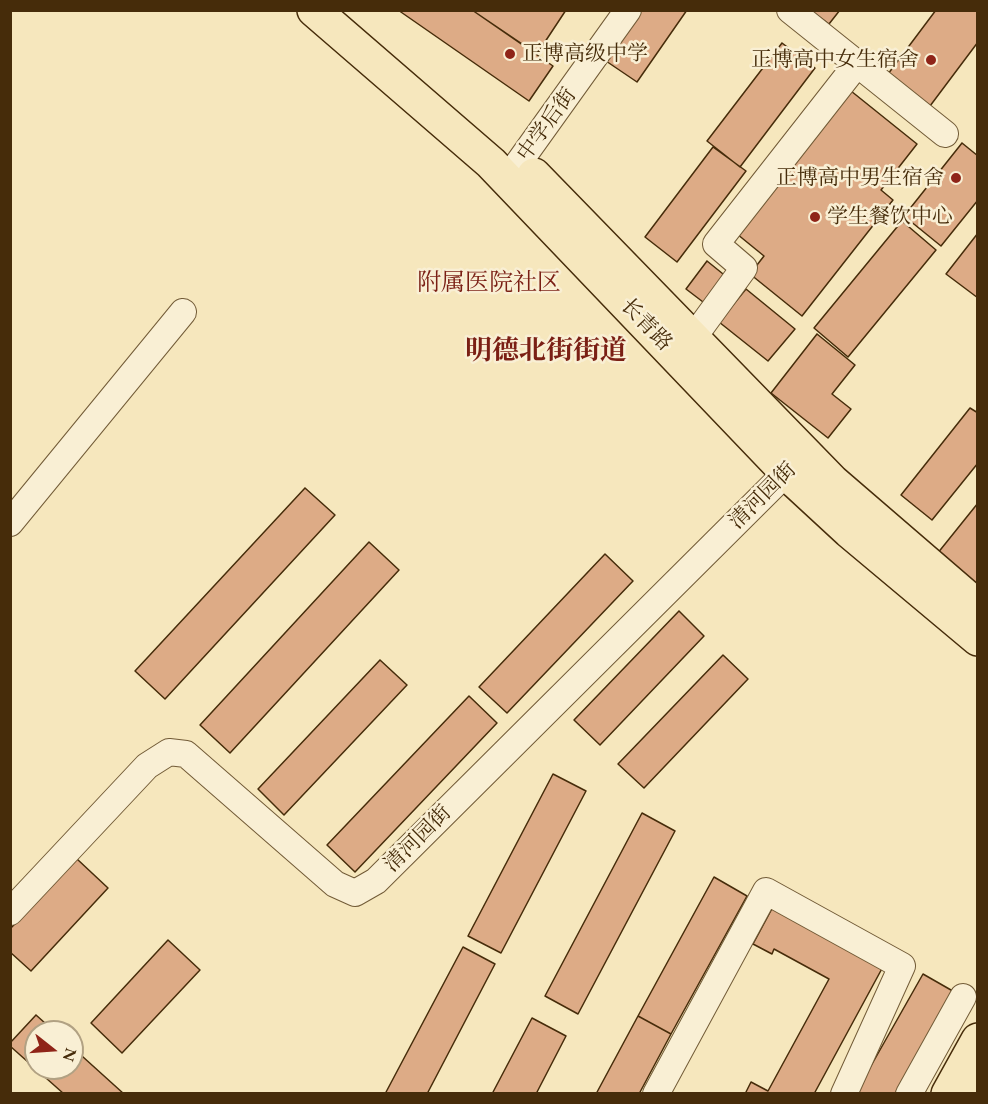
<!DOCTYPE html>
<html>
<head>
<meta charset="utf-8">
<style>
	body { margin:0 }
	#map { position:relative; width:988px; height:1104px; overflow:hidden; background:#f6e7bd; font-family:"EB Garamond",serif }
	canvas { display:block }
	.frame { position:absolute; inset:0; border:12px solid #462c0a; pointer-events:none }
	.north { position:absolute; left:24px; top:1020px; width:60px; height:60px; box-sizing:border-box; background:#f9efd4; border:2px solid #b1a183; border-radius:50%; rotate:107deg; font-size:16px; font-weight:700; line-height:24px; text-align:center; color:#462c0a }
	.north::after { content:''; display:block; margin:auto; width:21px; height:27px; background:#8f2418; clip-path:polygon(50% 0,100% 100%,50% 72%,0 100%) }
</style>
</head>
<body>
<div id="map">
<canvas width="988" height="1104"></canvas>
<div class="frame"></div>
<div class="north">N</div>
</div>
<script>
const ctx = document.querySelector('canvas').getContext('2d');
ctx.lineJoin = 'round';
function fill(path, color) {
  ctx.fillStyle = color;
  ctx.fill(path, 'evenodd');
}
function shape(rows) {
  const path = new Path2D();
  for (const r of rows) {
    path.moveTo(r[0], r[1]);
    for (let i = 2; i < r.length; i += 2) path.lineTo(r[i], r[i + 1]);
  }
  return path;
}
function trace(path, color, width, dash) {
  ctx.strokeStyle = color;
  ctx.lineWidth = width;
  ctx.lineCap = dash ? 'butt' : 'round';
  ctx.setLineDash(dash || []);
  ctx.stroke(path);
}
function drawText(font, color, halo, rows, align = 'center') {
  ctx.font = font + ' "EB Garamond","Noto Serif SC",serif';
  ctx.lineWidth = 5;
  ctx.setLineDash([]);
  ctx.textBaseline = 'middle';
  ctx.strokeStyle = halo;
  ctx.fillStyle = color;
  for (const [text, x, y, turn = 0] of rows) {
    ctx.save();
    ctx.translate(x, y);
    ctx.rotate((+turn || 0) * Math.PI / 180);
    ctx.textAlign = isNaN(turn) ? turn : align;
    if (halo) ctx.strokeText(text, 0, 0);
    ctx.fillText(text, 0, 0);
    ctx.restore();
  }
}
const building = shape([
	[398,10,472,10,553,66,529,101,398,10],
	[472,10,566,10,537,54,472,10],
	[637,10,687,10,637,82,603,59,637,10],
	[810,10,840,10,829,24,810,10],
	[936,10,978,10,978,42,927,110,885,78,936,10],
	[782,43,815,68,740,167,707,141,782,43],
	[851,91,917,144,881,190,893,200,802,316,750,274,764,256,737,234,851,91],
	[962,143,978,156,978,200,941,246,904,216,962,143],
	[713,147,746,171,677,262,645,237,713,147],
	[902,221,936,250,848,357,814,328,902,221],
	[978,233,978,298,946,274,978,233],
	[707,261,728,278,707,305,686,289,707,261],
	[746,289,795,329,768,361,719,322,746,289],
	[817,334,855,365,832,394,851,409,828,438,771,393,817,334],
	[970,408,978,413,978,463,932,520,901,495,970,408],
	[305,488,335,515,165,699,135,671,305,488],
	[978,503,978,586,937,554,978,503],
	[369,542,399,570,230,753,200,725,369,542],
	[605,554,633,581,507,713,479,687,605,554],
	[679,611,704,636,600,745,574,720,679,611],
	[723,655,748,679,644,788,618,764,723,655],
	[380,660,407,685,284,815,258,789,380,660],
	[469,696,497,723,355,872,327,845,469,696],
	[553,774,586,791,501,953,468,936,553,774],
	[642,813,675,831,578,1014,545,996,642,813],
	[77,859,108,888,31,971,10,952,10,929,77,859],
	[714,877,747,896,671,1034,638,1016,714,877],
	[775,903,885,963,814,1094,745,1094,751,1082,768,1091,829,979,774,949,772,954,753,944,775,903],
	[168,940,200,970,122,1053,91,1023,168,940],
	[463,947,495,964,427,1094,385,1094,463,947],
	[923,974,958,994,901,1094,855,1094,923,974],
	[36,1015,55,1032,36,1032,36,1068,72,1068,72,1047,124,1094,64,1094,10,1046,10,1043,36,1015],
	[638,1016,671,1034,639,1094,596,1094,638,1016],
	[532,1018,566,1036,536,1094,492,1094,532,1018]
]);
fill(building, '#ddab86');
trace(building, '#462c0a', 1.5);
const minor = shape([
	[790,10,945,134],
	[507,179,628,10],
	[693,338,744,268,716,244,857,64],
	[10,523,183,312],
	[10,912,147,766,169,752,186,754,335,884,355,893,376,881,799,460],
	[656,1094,766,891,902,966,844,1094],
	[909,1094,963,997]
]);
const major = shape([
	[314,10,491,163,797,483,849,531,978,639],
	[534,175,833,482,978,607],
	[948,1094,978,1040],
	[977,1094,978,1093]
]);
trace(minor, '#725b37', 28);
trace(major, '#462c0a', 36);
trace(minor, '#f9efd4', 26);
trace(major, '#f6e7bd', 33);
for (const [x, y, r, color] of [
	[510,54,6,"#8f2418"],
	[931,60,6,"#8f2418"],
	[956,178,6,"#8f2418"],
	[815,217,6,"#8f2418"]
]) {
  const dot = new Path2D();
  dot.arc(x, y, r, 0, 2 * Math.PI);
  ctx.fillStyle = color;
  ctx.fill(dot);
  trace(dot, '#f9efd4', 2);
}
drawText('21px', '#462c0a', '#f9efd4', [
	["正博高级中学",522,54],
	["正博高中女生宿舍",919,60,"right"],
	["正博高中男生宿舍",944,178,"right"],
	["学生餐饮中心",827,217]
], 'left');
drawText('21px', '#462c0a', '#f9efd4', [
	["中学后街",547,125,-54],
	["长青路",646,325,46],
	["清河园街",763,496,-45],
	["清河园街",418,839,-45]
]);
drawText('24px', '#7a1f14', '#f9efd4', [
	["附属医院社区",489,283]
]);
drawText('bold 27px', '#7a1f14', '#f9efd4', [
	["明德北街街道",546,352]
]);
</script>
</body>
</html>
